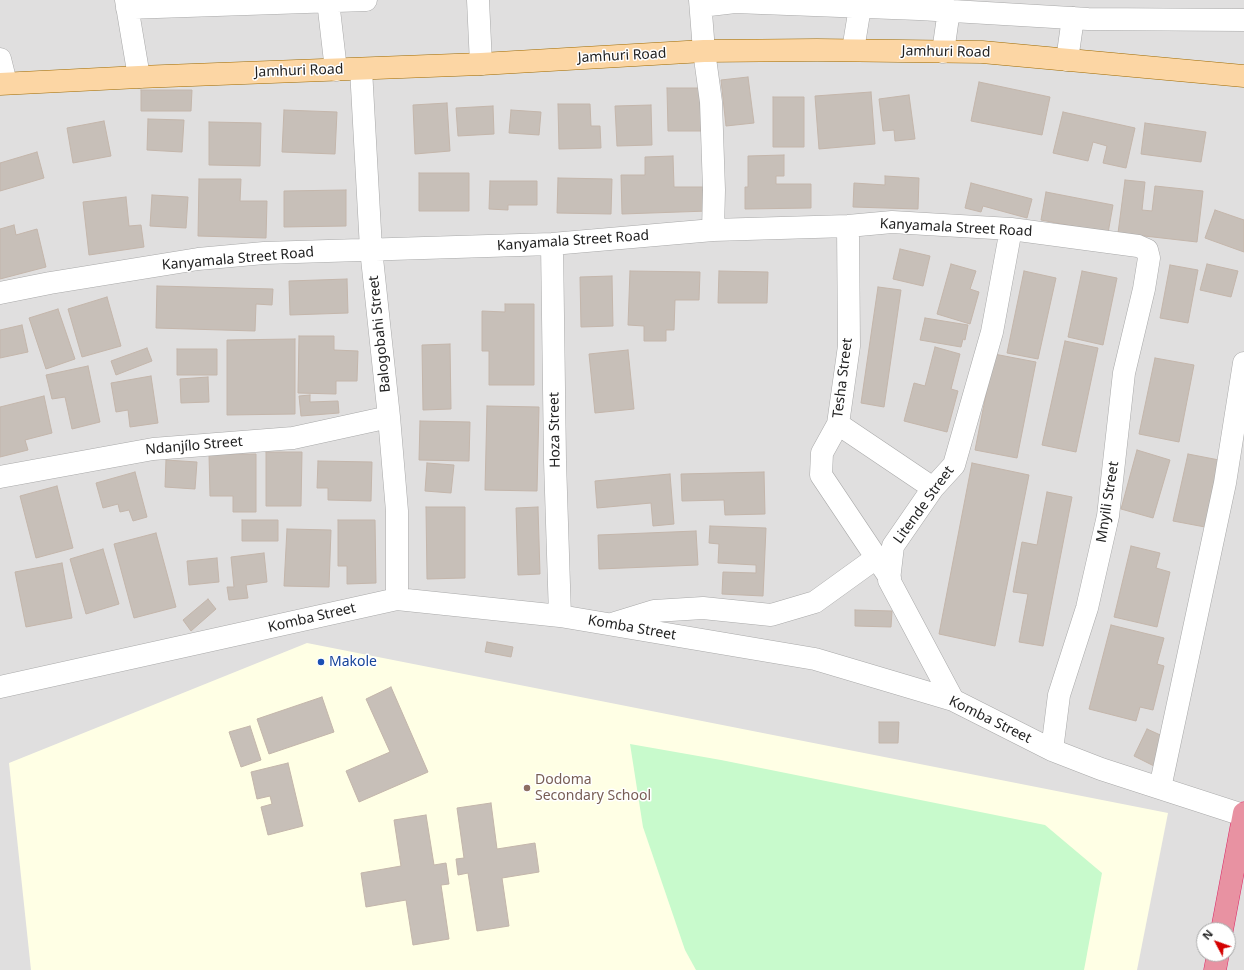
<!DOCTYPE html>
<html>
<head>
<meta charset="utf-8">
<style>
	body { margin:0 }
	#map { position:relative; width:1244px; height:970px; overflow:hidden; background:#f2efe9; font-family:"Noto Sans",sans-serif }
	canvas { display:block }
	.north { position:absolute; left:1196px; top:922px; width:40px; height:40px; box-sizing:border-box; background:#fff; border:1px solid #a7a7a7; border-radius:50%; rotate:311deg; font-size:11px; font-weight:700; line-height:16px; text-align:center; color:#222 }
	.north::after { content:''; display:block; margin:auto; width:14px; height:18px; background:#d40000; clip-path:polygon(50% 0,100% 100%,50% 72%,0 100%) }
</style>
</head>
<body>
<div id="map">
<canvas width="1244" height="970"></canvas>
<div class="north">N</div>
</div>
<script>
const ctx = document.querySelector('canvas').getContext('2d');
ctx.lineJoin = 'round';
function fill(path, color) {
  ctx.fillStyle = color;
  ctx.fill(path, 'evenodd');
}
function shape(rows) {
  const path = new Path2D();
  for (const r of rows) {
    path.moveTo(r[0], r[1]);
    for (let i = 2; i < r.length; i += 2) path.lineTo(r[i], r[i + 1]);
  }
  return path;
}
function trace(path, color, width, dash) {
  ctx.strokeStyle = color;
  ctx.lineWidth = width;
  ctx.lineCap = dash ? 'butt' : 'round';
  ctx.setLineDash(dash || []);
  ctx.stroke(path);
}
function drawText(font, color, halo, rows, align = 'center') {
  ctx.font = font + ' "Noto Sans",sans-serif';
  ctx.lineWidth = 3;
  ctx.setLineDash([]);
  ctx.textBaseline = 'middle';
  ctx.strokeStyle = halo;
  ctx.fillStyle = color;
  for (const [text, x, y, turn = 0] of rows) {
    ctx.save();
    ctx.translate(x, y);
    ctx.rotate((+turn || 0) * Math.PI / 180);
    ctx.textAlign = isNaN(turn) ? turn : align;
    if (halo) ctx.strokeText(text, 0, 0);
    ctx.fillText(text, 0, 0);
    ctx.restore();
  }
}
fill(shape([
	[0,0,1244,0,1244,970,0,970],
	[1204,930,1228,930,1228,954,1204,954]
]), '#e0dfdf');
fill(shape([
	[307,643,1168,813,1137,970,31,970,9,763]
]), '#ffffe5');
fill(shape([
	[630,744,721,760,1045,825,1102,873,1084,970,696,970,685,950,643,827]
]), '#c8facc');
const building = shape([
	[748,77,754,123,726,126,721,80,748,77],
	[979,82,1050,97,1042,135,971,121,979,82],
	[667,88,700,88,701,131,668,131,667,88],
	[141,90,192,90,191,111,141,111,141,90],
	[871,92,875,144,819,149,815,96,871,92],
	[909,95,915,139,895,141,894,130,883,131,879,99,909,95],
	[773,97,804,97,804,147,773,147,773,97],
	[447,103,450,151,415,154,413,105,447,103],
	[558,104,590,104,591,126,600,126,601,148,559,149,558,104],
	[651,105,652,145,617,146,615,106,651,105],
	[493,106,494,134,458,136,456,108,493,106],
	[284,110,337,112,335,154,282,152,284,110],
	[511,110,541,112,539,135,509,133,511,110],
	[1063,112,1135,128,1126,168,1103,163,1107,146,1093,142,1088,161,1053,153,1063,112],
	[148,119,184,120,182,152,147,150,148,119],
	[104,121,111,156,73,163,67,128,104,121],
	[209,122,261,123,260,166,209,165,209,122],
	[1145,123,1206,132,1201,162,1141,154,1145,123],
	[37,152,44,178,0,191,0,163,37,152],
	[784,155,784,176,776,176,776,184,811,184,811,208,745,209,745,187,748,187,748,156,784,155],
	[673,156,674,187,708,187,708,211,622,214,621,175,645,175,645,157,673,156],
	[419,173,469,173,469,211,419,211,419,173],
	[885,176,919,178,918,209,853,207,854,183,885,185,885,176],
	[558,178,612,179,611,214,557,213,558,178],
	[199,179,241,179,240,201,267,201,266,238,198,236,199,179],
	[1125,180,1145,182,1142,210,1152,211,1155,186,1203,191,1197,242,1118,233,1125,180],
	[490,181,537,181,537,205,508,205,508,210,489,209,490,181],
	[971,183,1032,199,1027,218,983,206,981,212,965,208,971,183],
	[346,190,346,226,284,227,284,191,346,190],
	[1046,192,1113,205,1108,233,1041,220,1046,192],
	[152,195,188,197,186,228,150,226,152,195],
	[126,197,129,226,141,225,144,247,89,255,83,202,126,197],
	[1215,210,1244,220,1244,252,1205,238,1215,210],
	[14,225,16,235,37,229,46,267,0,279,0,229,14,225],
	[900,249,930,256,923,286,893,279,900,249],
	[951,264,976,271,970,289,979,292,970,324,937,314,951,264],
	[1207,264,1238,271,1231,297,1200,290,1207,264],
	[1170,265,1198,270,1188,323,1160,318,1170,265],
	[630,271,700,272,699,300,675,300,674,330,666,330,666,341,644,341,644,326,628,325,630,271],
	[719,271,768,272,767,303,718,303,719,271],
	[1024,271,1056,278,1038,359,1007,353,1024,271],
	[1082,271,1117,278,1103,345,1068,337,1082,271],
	[612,276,613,326,581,327,580,277,612,276],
	[347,279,348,313,290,315,289,281,347,279],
	[157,286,273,289,272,305,256,304,255,331,156,328,157,286],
	[878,287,901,290,884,407,861,403,878,287],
	[107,297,121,346,82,357,68,309,107,297],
	[505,304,534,304,534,385,489,385,489,351,482,351,482,311,505,312,505,304],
	[58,309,75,359,46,369,29,318,58,309],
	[925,318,968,325,965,340,963,339,961,347,920,340,925,318],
	[22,325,28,352,0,358,0,330,22,325],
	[299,336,334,336,334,350,358,351,357,381,336,381,336,394,298,393,299,336],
	[295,339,295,414,227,415,227,340,295,339],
	[1065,341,1098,348,1076,452,1042,445,1065,341],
	[450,344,451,409,423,410,422,345,450,344],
	[935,347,960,354,951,389,958,391,947,432,904,421,914,383,925,386,935,347],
	[147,348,152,361,116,375,111,361,147,348],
	[177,349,217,349,217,375,177,375,177,349],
	[628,350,634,409,595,413,589,354,628,350],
	[994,354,1036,362,1017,458,975,450,994,354],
	[1155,358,1194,365,1179,442,1139,434,1155,358],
	[88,366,100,422,72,429,65,397,52,399,46,375,88,366],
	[151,376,158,423,130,427,128,410,116,412,111,383,151,376],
	[208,377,209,402,181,403,180,379,208,377],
	[310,395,310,402,338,401,339,413,301,416,299,396,310,395],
	[44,396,52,433,25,440,28,450,0,457,0,407,44,396],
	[487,406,539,407,537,491,485,490,487,406],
	[420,421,470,422,469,461,419,460,420,421],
	[1137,450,1170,460,1153,518,1121,509,1137,450],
	[266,452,302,452,301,506,266,506,266,452],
	[209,454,256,454,256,512,233,512,233,496,210,496,209,454],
	[1188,454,1219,460,1205,527,1173,521,1188,454],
	[166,460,197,462,195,489,165,487,166,460],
	[318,461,372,462,371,501,328,500,328,488,317,488,318,461],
	[427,463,454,465,451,493,425,491,427,463],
	[972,463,1029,475,995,646,939,634,972,463],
	[135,472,147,517,133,521,129,510,120,512,118,504,103,508,96,483,135,472],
	[764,472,765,514,725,515,724,500,682,501,681,474,764,472],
	[670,474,674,524,653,526,651,503,597,508,595,481,670,474],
	[57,486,73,548,36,558,20,496,57,486],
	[1047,492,1072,497,1043,646,1019,642,1028,594,1013,592,1022,542,1037,545,1047,492],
	[426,507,465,507,465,578,427,579,426,507],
	[538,507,540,574,518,575,516,508,538,507],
	[242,520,278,520,278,541,242,541,242,520],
	[338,520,375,520,376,583,347,584,347,566,338,566,338,520],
	[710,526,766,528,763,596,722,594,723,572,756,573,756,565,718,563,719,544,709,543,710,526],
	[287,529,331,530,329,587,284,586,287,529],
	[696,531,698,565,599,569,598,535,696,531],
	[156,533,176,607,134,618,114,544,156,533],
	[1131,546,1160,553,1156,568,1170,572,1157,627,1114,617,1131,546],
	[103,549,119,604,86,614,70,559,103,549],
	[264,553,267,582,246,585,248,598,229,600,227,587,234,587,231,557,264,553],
	[217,558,219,582,189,585,187,561,217,558],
	[62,563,72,618,26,627,15,572,62,563],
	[208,599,216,609,191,631,183,620,208,599],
	[855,610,892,611,891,627,855,626,855,610],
	[1111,625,1164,638,1157,664,1164,666,1153,710,1140,707,1136,721,1089,709,1111,625],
	[487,642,513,647,511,657,485,652,487,642],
	[391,687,428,772,359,802,346,771,390,752,366,699,391,687],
	[322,697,334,732,269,754,257,719,322,697],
	[879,722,899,722,898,743,879,743,879,722],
	[250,726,261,760,241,767,229,732,250,726],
	[1147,729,1167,738,1154,766,1134,756,1147,729],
	[288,763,303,826,268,835,261,807,272,804,270,796,257,799,251,772,288,763],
	[491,803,497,849,535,843,539,872,502,878,509,926,477,931,468,873,458,875,456,859,464,858,457,808,491,803],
	[426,815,434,865,446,863,449,884,441,885,449,939,413,945,406,900,366,907,361,873,401,866,394,820,426,815]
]);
fill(building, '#c7bfb8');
trace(building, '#c4b6ab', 1);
const minor = shape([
	[126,0,139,77],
	[478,0,481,64],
	[700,0,704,51,711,102,714,190,713,230],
	[328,1,336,70],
	[701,6,735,2,919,9,1088,19,1244,20],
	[127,8,366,0],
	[853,50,860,7],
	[943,52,949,10],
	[0,59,6,83],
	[1067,60,1073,18],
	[361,69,371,249,389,417,397,511,397,599],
	[848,226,849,346,838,424,822,453,821,475,890,578],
	[552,244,555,461,560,616],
	[0,293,50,283,198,259,264,253,552,244,713,230,848,226,892,222,1011,229,1138,246,1147,250,1149,258,1144,289,1124,373,1108,516,1087,608,1059,695,1052,750],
	[838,424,933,488],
	[0,477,153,449,293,438,389,417],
	[615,623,654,611,703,608,771,615,815,602,876,558],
	[0,687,397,599,560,616,815,659,953,700,1052,750,1101,769,1243,815],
	[953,700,889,580,893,546,933,488,954,465,992,332,1011,229],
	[1160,788,1225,483,1244,363]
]);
const major = shape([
	[0,84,139,77,481,64,704,51,817,50,982,52,1244,76]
]);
const highway = shape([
	[1222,930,1244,813],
	[1215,970,1218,954]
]);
trace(minor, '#a9a9a9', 23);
trace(major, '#a06b00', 23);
trace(highway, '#dc2a67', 23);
trace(minor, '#fff', 22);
trace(major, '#fcd6a4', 22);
trace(highway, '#e892a2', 22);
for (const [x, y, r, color] of [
	[321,662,4,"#1a4fb4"],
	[527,788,4,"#8d6e63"]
]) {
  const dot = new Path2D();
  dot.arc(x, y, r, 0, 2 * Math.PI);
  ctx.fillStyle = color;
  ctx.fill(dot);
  trace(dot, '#fff', 1.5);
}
drawText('14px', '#222', '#fff', [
	["Jamhuri Road",946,52,1],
	["Jamhuri Road",622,56,-3],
	["Jamhuri Road",299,71,-2],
	["Kanyamala Street Road",956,228,3],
	["Kanyamala Street Road",573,241,-4],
	["Kanyamala Street Road",238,259,-5],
	["Balogobahi Street",380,334,-96],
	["Tesha Street",843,378,-83],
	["Hoza Street",555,430,-91],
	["Ndanjílo Street",194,446,-5],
	["Mnyili Street",1108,502,-81],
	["Litende Street",924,505,-54],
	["Komba Street",312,618,-13],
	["Komba Street",632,628,10],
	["Komba Street",990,720,26]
]);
drawText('14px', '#164399', '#fff', [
	["Makole",329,662]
], 'left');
drawText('14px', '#785e54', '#fff', [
	["Dodoma",535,780],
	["Secondary School",535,796]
], 'left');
</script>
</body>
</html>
